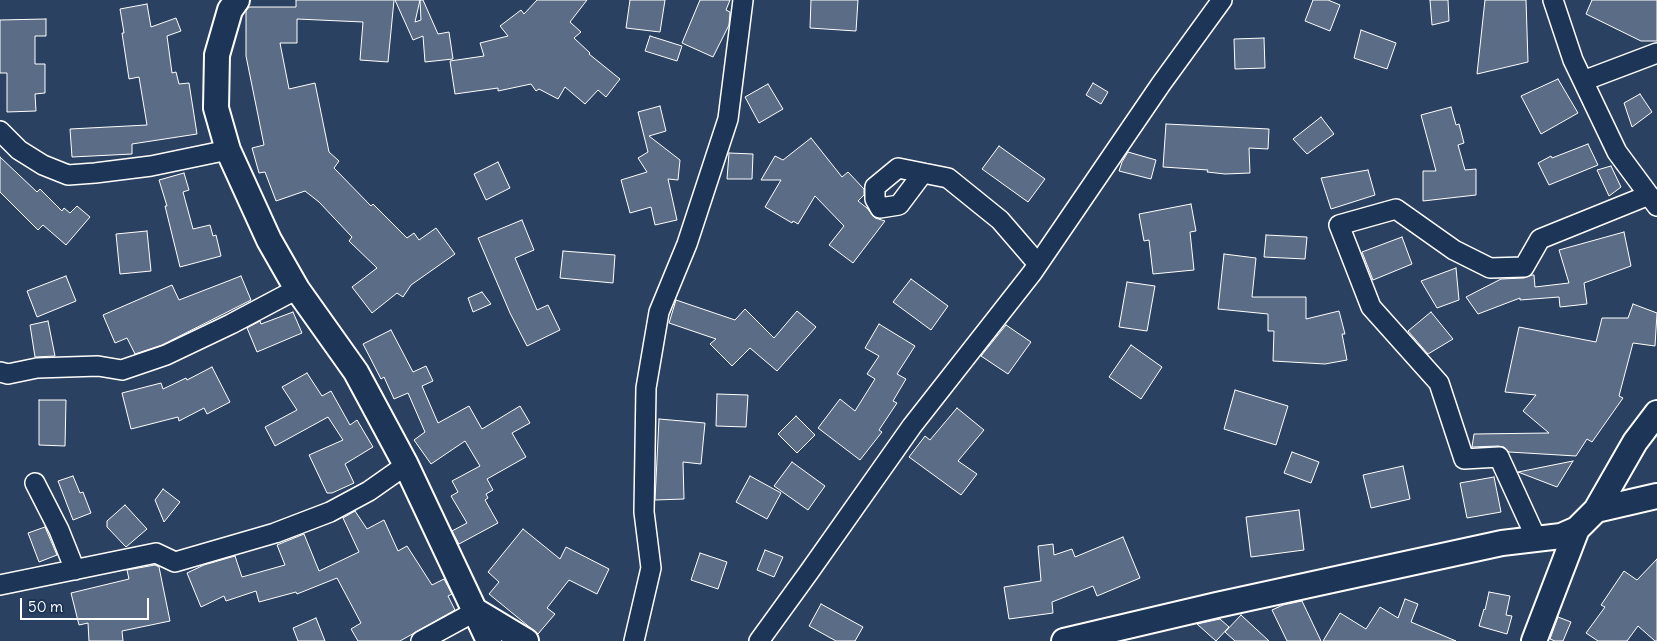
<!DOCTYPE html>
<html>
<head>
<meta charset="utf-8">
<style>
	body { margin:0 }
	#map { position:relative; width:1657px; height:641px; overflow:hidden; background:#2a4161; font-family:Delius,sans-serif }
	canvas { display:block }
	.scale { position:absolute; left:20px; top:598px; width:129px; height:22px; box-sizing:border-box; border:2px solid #fff; border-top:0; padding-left:6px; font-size:15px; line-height:18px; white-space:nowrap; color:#fff; -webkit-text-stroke:4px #1d3557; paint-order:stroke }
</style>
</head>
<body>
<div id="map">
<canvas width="1657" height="641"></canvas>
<div class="scale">50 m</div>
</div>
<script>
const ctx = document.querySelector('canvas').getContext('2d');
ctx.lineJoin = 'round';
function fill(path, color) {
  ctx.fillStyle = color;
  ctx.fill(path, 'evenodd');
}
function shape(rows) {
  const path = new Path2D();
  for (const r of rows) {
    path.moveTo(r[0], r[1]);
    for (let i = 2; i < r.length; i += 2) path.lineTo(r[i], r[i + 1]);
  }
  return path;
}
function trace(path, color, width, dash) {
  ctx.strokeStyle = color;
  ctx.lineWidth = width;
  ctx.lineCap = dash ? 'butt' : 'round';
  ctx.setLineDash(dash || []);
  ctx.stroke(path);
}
const building = shape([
	[296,0,394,0,388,62,360,60,363,22,297,19,297,43,280,43,289,89,315,83,329,152,339,161,334,168,371,206,373,204,407,238,414,233,419,240,436,228,455,254,411,285,403,297,397,293,372,313,352,287,377,268,349,241,352,237,319,202,305,191,276,201,265,172,259,173,252,148,264,145,246,56,246,11,249,7,296,7,296,0],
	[395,0,423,0,438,34,449,32,453,59,425,62,423,36,413,40,395,0],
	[420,0,421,20,415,22,420,0],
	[537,0,587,0,570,22,581,32,574,38,590,53,589,54,620,79,606,97,598,90,585,104,565,87,558,99,539,89,536,91,531,84,498,91,498,88,455,94,450,61,484,56,480,43,508,36,500,26,521,10,524,14,537,0],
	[630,0,665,0,660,32,626,28,630,0],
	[700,0,730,0,726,10,730,12,729,25,713,57,682,43,700,0],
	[811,0,858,0,856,31,810,28,811,0],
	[1313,0,1328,0,1340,5,1330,31,1305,21,1313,0],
	[1430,0,1448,0,1449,21,1432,25,1430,0],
	[1485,0,1526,0,1528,62,1477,74,1485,0],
	[1592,0,1657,0,1657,41,1641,41,1586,14,1592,0],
	[147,4,151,27,176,18,181,31,167,36,172,73,176,72,179,84,189,83,197,134,132,144,132,154,72,157,70,129,147,125,139,77,129,79,122,33,124,33,120,9,147,4],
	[46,19,46,36,35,36,35,64,45,64,45,93,35,94,36,111,7,112,7,73,0,73,0,20,46,19],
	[1361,30,1396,43,1387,69,1354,58,1361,30],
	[650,36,682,46,677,61,645,51,650,36],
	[1264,38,1265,68,1235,69,1234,39,1264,38],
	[1558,79,1578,113,1541,134,1521,96,1558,79],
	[1093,83,1108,92,1101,104,1086,95,1093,83],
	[768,84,783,109,759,123,745,97,768,84],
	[1640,94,1652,112,1632,127,1624,103,1640,94],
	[660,106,666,131,649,136,680,160,678,180,668,179,677,220,655,225,651,207,630,213,621,180,647,172,638,158,648,152,638,112,660,106],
	[1451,107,1456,125,1459,124,1464,143,1458,145,1465,170,1476,169,1476,195,1423,201,1423,171,1436,171,1421,115,1451,107],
	[1321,117,1334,134,1307,154,1293,139,1321,117],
	[1166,124,1269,129,1268,149,1249,148,1250,173,1225,174,1207,172,1208,170,1163,167,1166,124],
	[811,138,842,177,848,172,864,189,864,195,858,201,867,208,875,218,885,221,853,263,829,245,844,226,815,196,798,224,793,221,792,223,765,207,781,180,761,180,775,156,783,160,811,138],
	[1588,144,1598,165,1549,185,1538,163,1551,156,1552,158,1588,144],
	[999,146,1045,179,1028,202,982,169,999,146],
	[1128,152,1156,160,1151,179,1119,171,1122,162,1128,152],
	[729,153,753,154,752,179,727,179,729,153],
	[0,157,37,192,40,189,62,211,64,208,70,213,77,206,90,217,66,245,43,225,38,230,0,192,0,157],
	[498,162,510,188,486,200,474,174,498,162],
	[1611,166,1621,187,1609,196,1597,170,1611,166],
	[1368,170,1375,195,1331,209,1321,178,1368,170],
	[184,173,189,190,183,192,193,229,210,225,213,236,216,235,221,256,180,267,165,206,167,206,159,180,184,173],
	[1191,204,1196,231,1190,232,1194,270,1153,274,1149,240,1144,241,1139,214,1191,204],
	[522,220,534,250,515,258,537,310,548,305,560,330,527,346,510,313,478,238,522,220],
	[147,231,151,271,120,274,116,234,147,231],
	[1624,232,1631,266,1584,283,1587,304,1560,307,1559,297,1520,300,1520,298,1478,314,1466,297,1501,279,1524,278,1532,275,1534,275,1535,287,1569,283,1559,250,1624,232],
	[1266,235,1307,237,1305,259,1264,257,1266,235],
	[1402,237,1412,264,1373,280,1362,252,1402,237],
	[563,251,615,255,613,283,560,278,563,251],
	[1224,254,1256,258,1252,297,1306,297,1306,319,1339,311,1345,334,1342,334,1347,360,1325,364,1273,361,1274,331,1268,331,1268,314,1218,309,1224,254],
	[1456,268,1459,300,1437,308,1421,281,1456,268],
	[66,276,76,301,37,317,27,291,66,276],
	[241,276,251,300,162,345,135,354,127,338,115,343,103,315,172,285,179,300,241,276],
	[911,279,948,306,931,330,893,302,911,279],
	[1127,282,1155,286,1147,331,1119,327,1127,282],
	[482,292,491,304,473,312,468,298,482,292],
	[676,300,735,320,745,309,774,338,797,311,816,327,777,371,750,348,732,366,710,344,716,339,669,323,676,300],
	[1633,304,1657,313,1655,346,1633,343,1619,396,1623,398,1592,442,1587,439,1576,456,1509,452,1504,447,1498,446,1472,447,1474,434,1549,433,1523,411,1536,395,1505,392,1519,327,1596,342,1602,318,1628,318,1633,304],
	[293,312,302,333,257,352,247,328,260,321,261,324,293,312],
	[1431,312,1453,339,1428,354,1408,331,1431,312],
	[48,321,55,356,35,357,30,325,48,321],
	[879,324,915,346,897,374,906,379,893,401,897,403,879,430,882,432,860,460,818,428,840,399,855,411,875,379,867,374,879,356,865,348,879,324],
	[1006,325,1031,342,1008,374,981,356,1006,325],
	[391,330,413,372,426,366,433,381,422,386,438,423,469,406,482,429,520,406,530,423,512,433,526,457,487,479,493,490,486,494,488,498,485,500,498,523,459,544,452,531,467,523,451,496,458,492,452,481,480,466,465,441,431,464,414,440,425,432,408,393,394,399,384,377,381,379,363,344,391,330],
	[1131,345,1162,367,1141,399,1109,377,1131,345],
	[212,367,230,402,207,414,204,408,179,421,178,417,131,429,122,393,161,383,163,389,186,378,187,380,212,367],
	[307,373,322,396,331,391,350,425,357,420,373,447,345,464,354,483,332,493,327,493,309,455,343,440,328,417,275,446,265,427,297,410,282,387,307,373],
	[1235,390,1288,406,1276,445,1224,429,1235,390],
	[717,394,748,395,746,427,716,426,717,394],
	[39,400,66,400,65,446,39,445,39,400],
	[957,408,984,430,958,461,977,474,961,495,909,457,925,436,930,440,957,408],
	[796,416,815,435,797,453,778,434,796,416],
	[659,419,705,423,701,464,683,462,684,499,655,500,659,419],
	[1292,452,1319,462,1311,483,1284,473,1292,452],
	[1573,461,1557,487,1518,472,1573,461],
	[792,462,825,486,808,510,774,486,792,462],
	[1403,466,1410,499,1371,508,1363,475,1403,466],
	[73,476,80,493,83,492,91,513,73,520,58,481,73,476],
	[750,476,781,493,767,519,736,502,750,476],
	[1494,477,1501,512,1467,518,1460,483,1494,477],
	[163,489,180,502,164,522,155,500,163,489],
	[125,505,147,529,126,547,107,527,107,521,125,505],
	[1299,510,1304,550,1251,557,1246,517,1299,510],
	[355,511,367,529,384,520,398,551,407,546,432,585,444,579,452,594,448,596,455,610,400,641,358,641,351,629,361,623,337,578,297,594,296,592,259,602,256,591,226,601,224,596,201,607,187,573,204,565,235,556,242,577,285,565,277,545,304,534,319,571,359,552,343,518,355,511],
	[45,527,57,555,39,562,28,533,45,527],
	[523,529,560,559,566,547,609,569,597,594,569,580,547,608,555,614,538,634,489,594,499,582,488,572,523,529],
	[1123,537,1140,578,1097,596,1093,586,1052,602,1053,613,1009,619,1004,587,1041,581,1038,546,1053,544,1054,555,1072,549,1075,557,1123,537],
	[765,550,783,557,774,577,757,570,765,550],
	[700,553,727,562,718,589,691,580,700,553],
	[1657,559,1657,641,1655,641,1638,626,1627,641,1598,641,1586,633,1605,607,1601,605,1624,571,1637,580,1657,559],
	[155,565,159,567,170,621,122,631,123,641,89,641,88,623,79,625,71,593,129,579,127,570,155,565],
	[1489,592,1510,596,1506,615,1512,616,1507,634,1479,626,1484,609,1485,610,1489,592],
	[1405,599,1418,604,1411,622,1456,641,1323,641,1340,613,1366,629,1380,607,1398,618,1405,599],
	[1302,601,1321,641,1287,641,1272,610,1283,605,1302,601],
	[821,604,863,627,855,641,836,641,809,626,821,604],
	[1241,615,1269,641,1235,641,1225,632,1241,615],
	[1558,617,1571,622,1563,641,1555,641,1550,639,1558,617],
	[316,618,325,641,298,641,293,628,316,618],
	[1220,619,1229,627,1216,641,1197,624,1220,619]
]);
fill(building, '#5b6c86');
trace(building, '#fff', 1);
const minor = shape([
	[1553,0,1573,60,1617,152,1657,206],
	[1583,81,1657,53],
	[0,131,19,150,43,165,68,175,95,173,151,166,228,150],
	[923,173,899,205,880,208,875,199,875,187,898,168,948,178,1000,220,1038,264],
	[0,372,8,374,37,368,98,366,122,370,166,355,231,324,297,289],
	[35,483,59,530,75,570],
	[1537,540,1499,457,1464,459,1439,383,1371,307,1339,225,1396,209,1454,250,1490,268,1524,267,1540,239,1649,195],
	[0,585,156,553,175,562,275,533,330,512,369,491,406,465],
	[421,641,476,611],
	[634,641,651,568,644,512,646,388,659,312,687,244,728,119,743,0],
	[759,641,809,572,912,426,1032,273,1161,84,1222,0]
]);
const tertiary = shape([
	[237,0,230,10,217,55,216,108,228,150,269,240,297,289,356,372,406,465,489,641],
	[1596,510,1657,496],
	[476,611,526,641],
	[1064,641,1217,605,1502,543,1561,536,1577,529,1596,510,1635,442,1657,413],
	[1534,641,1577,529]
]);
trace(minor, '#fff', 22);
trace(tertiary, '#fff', 28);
trace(minor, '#1d3557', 19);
trace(tertiary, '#1d3557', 24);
</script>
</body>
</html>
